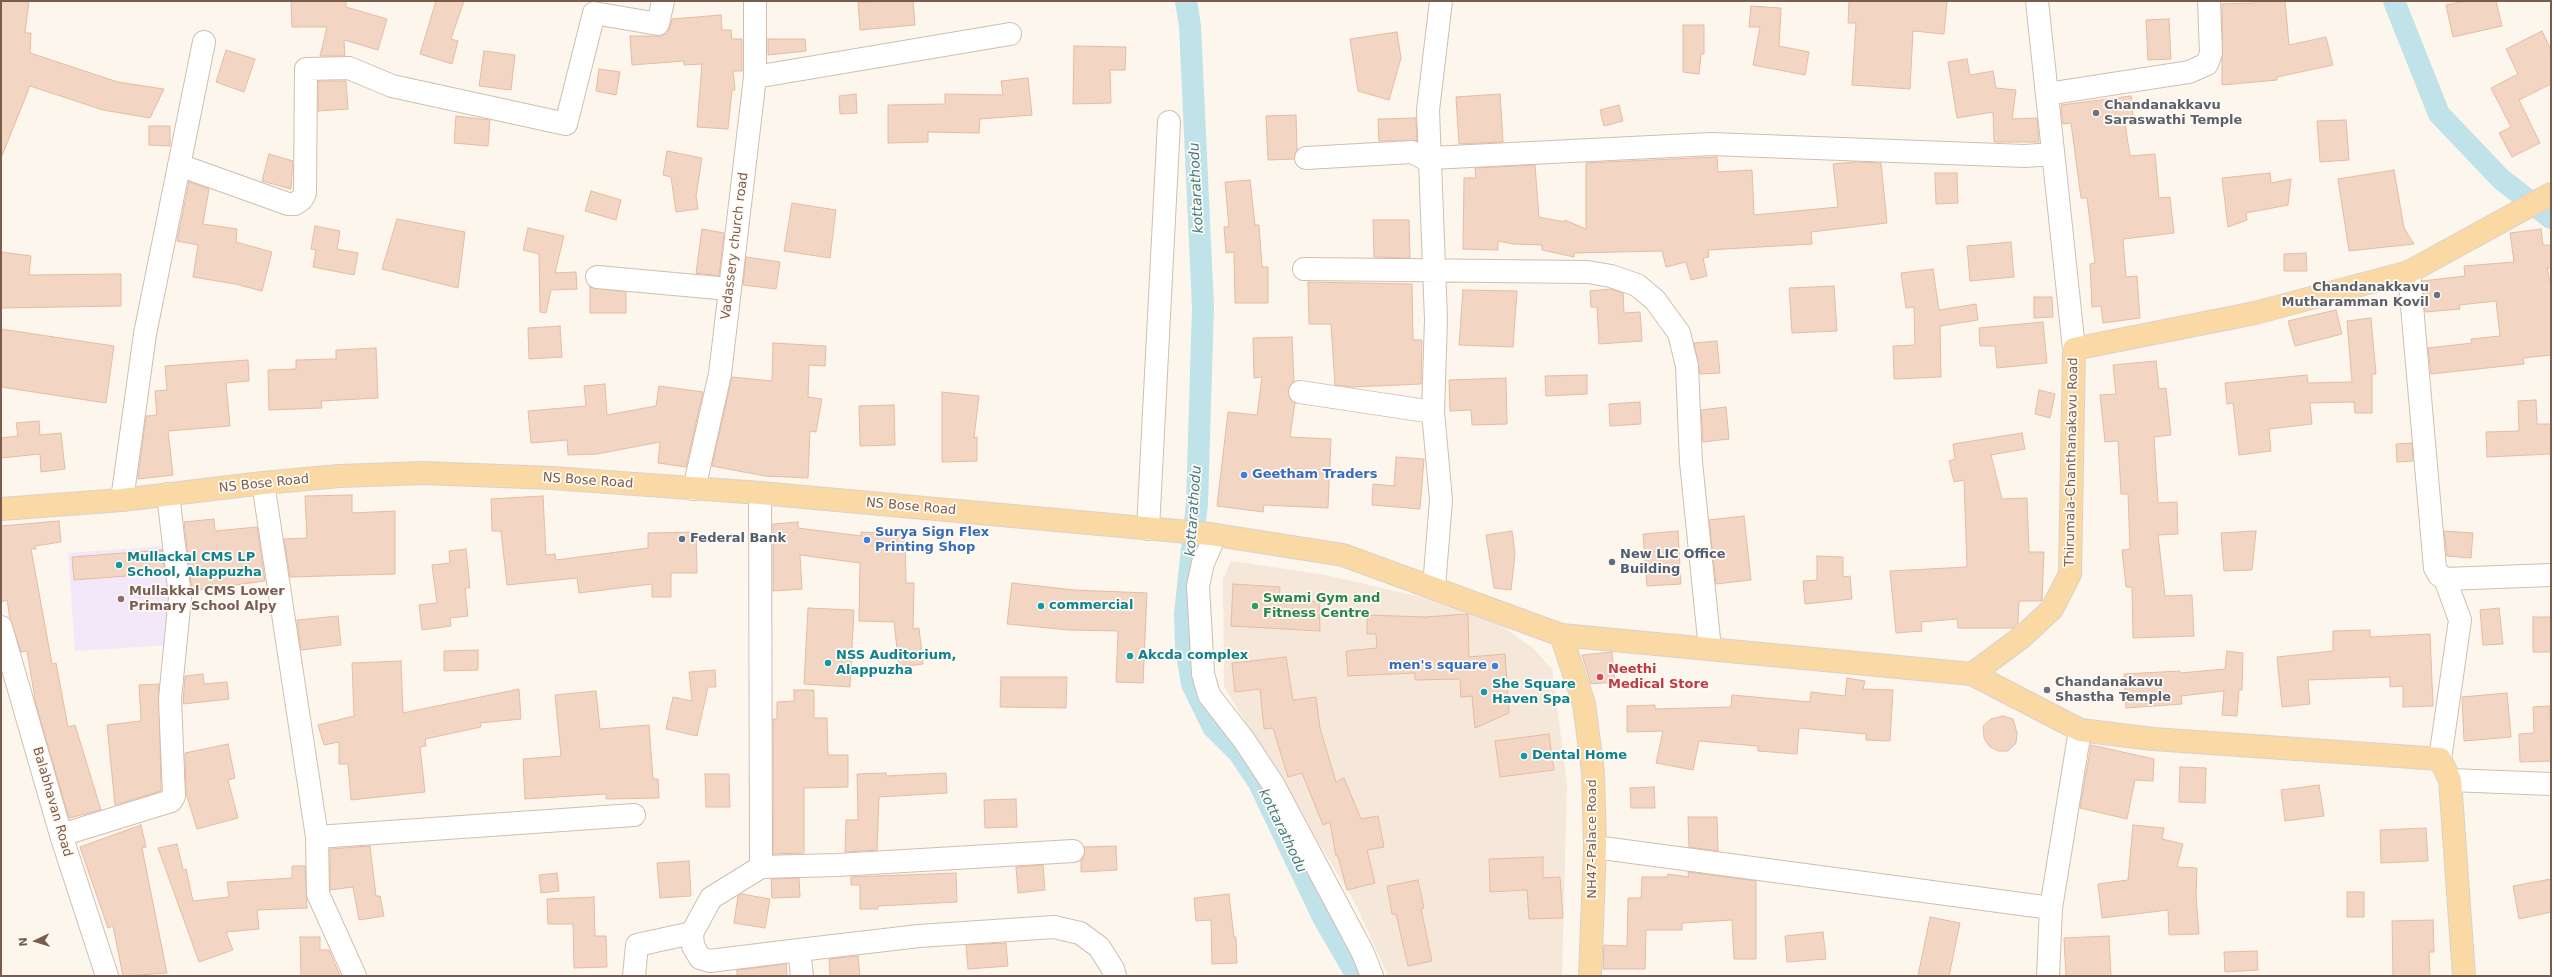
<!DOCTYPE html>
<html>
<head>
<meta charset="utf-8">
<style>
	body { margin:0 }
	#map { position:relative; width:2552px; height:977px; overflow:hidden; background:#fdf6ec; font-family:"DejaVu Sans",sans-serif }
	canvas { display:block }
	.frame { position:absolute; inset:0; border:2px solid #7a5c4d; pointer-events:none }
	.north { position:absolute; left:16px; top:921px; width:40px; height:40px; -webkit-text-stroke:3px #fffaf3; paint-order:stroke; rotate:266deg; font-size:11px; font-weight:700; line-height:16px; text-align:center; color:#7a5c4d }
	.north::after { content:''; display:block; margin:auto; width:14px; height:18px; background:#7a5c4d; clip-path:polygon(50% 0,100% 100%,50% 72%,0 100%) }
</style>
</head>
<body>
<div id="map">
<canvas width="2552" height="977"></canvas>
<div class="frame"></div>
<div class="north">N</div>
</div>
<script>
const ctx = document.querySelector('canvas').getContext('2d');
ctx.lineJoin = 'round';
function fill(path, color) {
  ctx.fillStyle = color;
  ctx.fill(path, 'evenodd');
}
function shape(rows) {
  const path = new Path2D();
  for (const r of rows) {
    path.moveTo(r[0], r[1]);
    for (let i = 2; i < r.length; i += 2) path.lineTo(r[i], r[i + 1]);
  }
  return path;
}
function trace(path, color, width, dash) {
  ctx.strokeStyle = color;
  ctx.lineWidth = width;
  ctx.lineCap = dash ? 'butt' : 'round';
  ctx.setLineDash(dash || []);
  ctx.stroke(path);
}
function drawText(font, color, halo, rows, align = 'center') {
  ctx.font = font + ' "DejaVu Sans",sans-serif';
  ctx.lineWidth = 3.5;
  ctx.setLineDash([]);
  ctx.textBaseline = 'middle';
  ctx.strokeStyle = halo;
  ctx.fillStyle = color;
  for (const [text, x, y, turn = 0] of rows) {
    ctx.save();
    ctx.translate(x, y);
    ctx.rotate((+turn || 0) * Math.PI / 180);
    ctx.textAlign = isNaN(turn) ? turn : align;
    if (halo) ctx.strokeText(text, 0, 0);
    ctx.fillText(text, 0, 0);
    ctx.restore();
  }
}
fill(shape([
	[1231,561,1326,575,1481,611,1534,649,1552,669,1567,782,1562,976,1388,976,1354,901,1224,687,1223,579]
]), '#f5e8da');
fill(shape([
	[166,546,173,645,75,651,68,553]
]), '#f3e8fa');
trace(shape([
	[1186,1,1190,26,1203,307,1197,503,1185,614,1186,647,1192,684,1213,727,1239,753,1259,783,1324,919,1357,976],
	[2394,1,2439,114,2501,179,2551,218]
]), '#bfe3e8', 22);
const building = shape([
	[1,1,29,1,25,33,31,33,30,53,118,82,164,89,150,118,103,110,30,86,1,158,1,1],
	[291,1,346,1,346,7,387,19,378,50,344,40,345,56,320,56,327,27,292,27,291,1],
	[436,1,464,1,451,39,458,41,452,64,420,54,436,1],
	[913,1,915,25,860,30,858,2,913,1],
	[1849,1,1947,1,1944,34,1913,31,1910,89,1852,85,1856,23,1848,23,1849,1],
	[2254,1,2285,1,2289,45,2326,37,2333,65,2277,77,2277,80,2222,85,2222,4,2254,3,2254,1],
	[2466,1,2496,1,2502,26,2453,37,2446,5,2466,1],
	[1751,6,1781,8,1779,46,1809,52,1805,75,1753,65,1760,27,1749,27,1751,6],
	[721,15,722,30,731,30,732,39,742,39,742,71,733,71,735,90,732,90,728,129,697,127,702,64,684,65,684,61,632,65,630,36,662,36,668,33,672,19,721,15],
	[2169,19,2171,59,2148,60,2146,20,2169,19],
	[1683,25,1704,25,1704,54,1701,54,1699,74,1683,72,1683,25],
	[2542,31,2551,50,2551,84,2519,100,2540,143,2512,157,2499,133,2511,127,2491,88,2518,74,2506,49,2542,31],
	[1397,32,1401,58,1389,100,1358,91,1350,39,1397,32],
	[768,39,805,39,806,51,768,55,768,39],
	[1074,46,1126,47,1125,70,1110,70,1111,103,1073,104,1074,46],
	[226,50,255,59,244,92,216,82,226,50],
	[484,51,515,55,511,90,479,86,484,51],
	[1967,59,1970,75,1993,71,1996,88,2016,90,2012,119,2037,118,2039,142,1994,142,1993,112,1957,118,1948,62,1967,59],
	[599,69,620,72,616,95,596,91,599,69],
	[1028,78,1032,115,980,119,979,133,928,132,928,142,888,143,888,105,945,104,945,94,1003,95,1001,81,1028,78],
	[318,81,346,81,348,109,318,111,318,81],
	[856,94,857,113,840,114,839,96,856,94],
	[1500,94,1503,142,1459,144,1456,97,1500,94],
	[2131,96,2133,116,2124,117,2130,156,2155,154,2159,198,2170,197,2174,233,2123,239,2126,277,2137,276,2140,318,2103,323,2101,306,2092,307,2090,264,2095,263,2087,198,2081,198,2071,123,2063,124,2061,105,2131,96],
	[1619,105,1623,121,1604,126,1600,110,1619,105],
	[1296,115,1297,150,1294,159,1268,160,1266,116,1296,115],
	[456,116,490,120,488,146,454,143,456,116],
	[1416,118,1417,141,1379,141,1378,119,1416,118],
	[2346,120,2349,160,2320,162,2317,121,2346,120],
	[149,126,170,126,170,146,149,145,149,126],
	[667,151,702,158,696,196,698,209,676,212,671,177,663,175,667,151],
	[269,154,293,161,291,189,262,181,269,154],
	[1717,157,1718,172,1752,170,1754,215,1838,207,1833,164,1854,162,1881,163,1887,223,1811,232,1812,244,1708,250,1709,257,1703,258,1707,276,1691,280,1686,262,1666,267,1662,251,1574,253,1574,257,1542,250,1542,245,1513,244,1498,241,1498,250,1463,249,1464,178,1476,178,1475,168,1535,165,1539,217,1565,222,1565,220,1586,229,1586,163,1717,157],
	[2394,170,2404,228,2414,244,2349,251,2338,179,2394,170],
	[1935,173,1957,173,1958,203,1936,204,1935,173],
	[2270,173,2271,183,2291,179,2288,205,2246,213,2247,220,2228,227,2222,178,2270,173],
	[1250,180,1255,225,1259,225,1262,267,1268,267,1268,303,1235,303,1234,252,1226,253,1224,227,1229,227,1225,182,1250,180],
	[189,182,209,189,203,224,237,229,236,242,272,252,262,291,235,284,193,277,198,245,177,241,189,182],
	[591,191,621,200,616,220,585,211,591,191],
	[792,203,836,210,830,258,784,251,792,203],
	[397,219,465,232,458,288,382,269,397,219],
	[1373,220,1409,220,1410,258,1374,257,1373,220],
	[315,226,340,231,337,249,358,253,354,275,313,267,316,250,311,249,315,226],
	[528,228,564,236,555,273,576,272,577,289,551,290,546,313,540,312,539,254,523,250,528,228],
	[702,229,724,233,719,276,696,273,702,229],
	[2541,229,2543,245,2551,245,2551,268,2547,268,2551,286,2551,355,2523,358,2524,364,2431,374,2428,348,2472,343,2471,339,2500,336,2496,301,2459,305,2460,309,2425,312,2422,281,2465,276,2464,266,2514,262,2510,233,2541,229],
	[2011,242,2014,277,1970,281,1967,246,2011,242],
	[1,252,31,256,29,275,121,274,121,306,1,308,1,252],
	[2306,253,2307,271,2284,271,2284,254,2306,253],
	[746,257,780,262,776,289,743,285,746,257],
	[1933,269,1939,310,1976,304,1978,320,1940,326,1941,377,1894,379,1893,346,1915,345,1914,307,1906,308,1901,273,1933,269],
	[1308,282,1412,284,1413,340,1422,340,1421,384,1353,387,1335,385,1331,324,1309,324,1308,282],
	[1834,286,1837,331,1792,333,1789,288,1834,286],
	[590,287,626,292,626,313,590,313,590,287],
	[1611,289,1623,293,1624,313,1640,312,1642,341,1599,344,1597,307,1591,307,1590,291,1611,289],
	[1463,290,1517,291,1513,347,1459,345,1463,290],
	[2034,297,2052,297,2053,317,2034,318,2034,297],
	[2336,310,2342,334,2295,346,2288,321,2336,310],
	[2371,318,2376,374,2372,374,2372,413,2355,413,2354,402,2310,403,2312,424,2269,429,2271,451,2239,455,2233,403,2227,404,2225,383,2307,375,2308,383,2352,382,2347,321,2371,318],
	[2043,322,2047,363,1997,368,1995,346,1980,346,1979,328,2043,322],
	[560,326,562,357,529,359,528,328,560,326],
	[1,329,114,346,106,403,1,387,1,329],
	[1292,337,1294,382,1288,391,1289,397,1295,403,1290,437,1331,439,1328,508,1264,505,1263,512,1217,506,1228,412,1257,415,1262,377,1254,378,1253,338,1292,337],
	[1717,341,1720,373,1700,374,1694,343,1717,341],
	[773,343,826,346,825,366,809,365,808,397,822,399,816,432,810,431,808,478,765,476,712,466,732,377,772,381,773,343],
	[376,348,378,398,321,401,322,408,269,410,268,370,296,369,296,360,336,359,336,350,376,348],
	[248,360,249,381,226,383,230,426,168,431,173,475,138,479,146,416,157,415,155,391,167,390,165,366,248,360],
	[2156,361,2159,389,2166,388,2171,435,2154,437,2158,503,2177,502,2178,534,2158,535,2165,596,2192,595,2194,636,2133,638,2132,587,2126,587,2122,550,2130,549,2128,494,2121,494,2118,441,2105,442,2100,395,2116,394,2113,365,2156,361],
	[1587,375,1587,394,1546,396,1545,376,1587,375],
	[1506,378,1507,424,1472,425,1471,410,1450,411,1449,380,1506,378],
	[605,384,607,415,656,406,659,386,703,392,686,467,658,463,660,442,597,454,568,455,567,440,531,443,528,411,586,406,584,386,605,384],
	[2039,390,2055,394,2050,418,2035,414,2039,390],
	[942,392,979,396,974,438,977,437,977,461,942,462,942,392],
	[2536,400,2537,424,2551,424,2551,454,2487,457,2486,432,2519,431,2518,401,2536,400],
	[1640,402,1641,424,1610,426,1609,404,1640,402],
	[894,405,895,445,860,446,859,406,894,405],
	[1726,407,1729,439,1703,442,1701,410,1726,407],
	[39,421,40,435,61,433,65,469,41,472,40,454,1,458,1,438,18,436,16,423,39,421],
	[2022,433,2025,449,1991,455,2002,499,2027,498,2029,552,2044,552,2042,601,2019,601,2018,623,2013,628,1958,628,1957,619,1921,622,1922,631,1896,633,1890,571,1967,567,1964,480,1954,482,1949,461,1955,459,1953,444,2022,433],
	[2412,443,2413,461,2397,462,2396,444,2412,443],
	[1396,457,1424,459,1420,509,1372,505,1373,484,1394,486,1396,457],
	[352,495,352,513,395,511,395,574,290,577,284,539,307,538,305,496,352,495],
	[543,496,546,555,555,554,556,560,648,548,648,533,696,532,697,573,671,573,671,597,652,597,652,584,579,593,577,578,507,585,501,531,492,531,491,499,543,496],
	[1744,516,1751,580,1716,584,1709,520,1744,516],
	[214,519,215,531,257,527,265,581,192,591,184,522,214,519],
	[59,521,61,542,35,546,36,549,31,549,52,664,56,663,68,727,75,725,101,810,69,818,36,705,27,651,21,652,10,619,7,600,1,602,1,526,59,521],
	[798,522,798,528,861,536,861,532,885,533,884,529,905,528,906,583,914,583,913,629,919,628,923,664,899,667,894,622,859,621,860,563,800,555,802,589,773,591,773,524,798,522],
	[1512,531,1515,554,1511,590,1494,588,1486,535,1512,531],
	[1678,531,1681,584,1647,586,1643,534,1678,531],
	[2256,531,2252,570,2224,571,2221,533,2256,531],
	[2444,531,2473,533,2471,558,2447,556,2444,531],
	[466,549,470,588,465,588,468,616,450,618,451,626,422,630,419,605,437,603,432,565,450,563,449,551,466,549],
	[162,550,165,573,74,580,72,557,162,550],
	[1817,556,1843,557,1843,577,1850,576,1852,599,1805,604,1803,581,1817,580,1817,556],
	[1012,583,1074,590,1147,593,1143,683,1116,682,1118,631,1069,630,1007,624,1012,583],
	[1233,584,1280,587,1279,603,1319,601,1320,631,1231,626,1233,584],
	[808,608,854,610,850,687,804,684,808,608],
	[2499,608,2503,644,2483,645,2480,610,2499,608],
	[1468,614,1469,657,1505,654,1509,713,1475,728,1472,696,1461,697,1460,679,1415,680,1415,673,1348,676,1346,651,1377,648,1376,634,1367,634,1367,615,1425,617,1468,614],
	[338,616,341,645,301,650,297,620,338,616],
	[2533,617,2551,617,2551,652,2533,652,2533,617],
	[2370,630,2370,637,2430,634,2433,706,2403,707,2403,686,2390,687,2390,677,2308,680,2310,704,2282,707,2277,657,2333,651,2333,631,2370,630],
	[478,650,478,670,444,671,444,651,478,650],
	[2227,651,2243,653,2242,690,2239,690,2237,716,2222,715,2224,691,2181,696,2182,704,2126,708,2124,674,2180,671,2180,673,2225,669,2227,651],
	[1612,652,1615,682,1591,684,1582,655,1612,652],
	[1286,657,1293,700,1316,697,1320,728,1336,782,1344,778,1361,819,1378,816,1384,847,1367,850,1375,883,1347,890,1338,856,1336,856,1330,822,1323,825,1302,773,1288,777,1273,728,1264,729,1260,689,1235,692,1232,663,1286,657],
	[401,661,403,713,519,689,521,719,480,723,481,727,425,739,426,746,420,747,425,792,351,800,348,764,339,764,339,742,324,745,318,725,354,716,352,663,401,661],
	[715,670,716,687,708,687,697,736,666,729,673,697,692,701,689,672,715,670],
	[203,674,204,684,227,682,229,699,183,704,185,676,203,674],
	[1001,677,1067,677,1066,708,1000,707,1001,677],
	[1847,678,1865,681,1863,689,1893,690,1890,741,1866,740,1866,734,1799,728,1797,754,1758,751,1758,746,1699,741,1693,770,1656,763,1663,731,1627,732,1627,706,1655,705,1655,709,1731,707,1732,695,1810,702,1811,692,1845,696,1847,678],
	[159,684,161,791,115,805,107,725,141,721,139,685,159,684],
	[794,690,814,690,814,718,827,718,828,755,848,755,848,787,804,788,804,853,773,854,773,719,777,719,777,702,794,701,794,690],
	[596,691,600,729,649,725,653,779,658,779,659,798,606,799,606,794,525,799,523,759,561,756,555,695,596,691],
	[2507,693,2511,737,2464,741,2462,697,2507,693],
	[2550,706,2551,761,2520,762,2519,734,2534,733,2533,707,2550,706],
	[2003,716,2013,719,2017,733,2016,743,2008,751,1998,751,1989,746,1984,738,1983,726,1991,719,2003,716],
	[1549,734,1554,770,1500,777,1495,741,1549,734],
	[228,744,235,778,228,780,238,818,197,829,186,793,185,753,228,744],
	[2091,745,2154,759,2153,781,2135,780,2127,819,2080,808,2091,745],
	[2180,767,2206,768,2205,803,2179,802,2180,767],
	[886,773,886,776,946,773,947,793,879,797,877,850,845,852,846,820,858,820,857,774,886,773],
	[705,774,729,774,730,807,706,807,705,774],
	[2319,785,2324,816,2285,821,2281,790,2319,785],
	[1654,787,1655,808,1631,808,1630,788,1654,787],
	[1016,799,1017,827,985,828,984,800,1016,799],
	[1688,817,1717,817,1718,851,1689,847,1688,817],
	[141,825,146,847,142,848,167,973,123,976,113,926,108,928,80,847,141,825],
	[2133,825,2164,828,2162,839,2183,844,2177,867,2197,868,2196,896,2199,934,2169,935,2168,910,2102,918,2098,884,2128,880,2133,825],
	[2426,828,2428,861,2381,863,2380,830,2426,828],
	[177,844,183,870,186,869,193,901,229,897,227,882,292,878,292,866,305,866,307,908,257,910,259,929,226,932,233,950,199,962,158,848,177,844],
	[370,846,376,896,380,896,384,916,359,920,353,887,330,890,330,849,370,846],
	[1116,846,1117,870,1081,872,1081,861,1084,856,1084,847,1116,846],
	[1543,857,1543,878,1560,877,1563,918,1529,919,1527,890,1490,892,1489,859,1543,857],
	[689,861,691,896,660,898,657,863,689,861],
	[1043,865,1045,890,1018,893,1016,867,1043,865],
	[1688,872,1756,881,1756,959,1734,959,1732,920,1682,923,1682,930,1646,930,1645,969,1603,969,1604,945,1627,946,1628,898,1641,898,1642,877,1667,877,1668,874,1689,877,1688,872],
	[557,873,559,891,541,893,539,875,557,873],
	[956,873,957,902,878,906,878,909,860,909,860,885,851,885,851,877,956,873],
	[799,878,800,897,772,898,771,879,799,878],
	[2551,879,2551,912,2519,919,2513,886,2551,879],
	[1418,880,1424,908,1421,909,1432,961,1408,966,1396,914,1392,914,1387,886,1418,880],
	[2347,892,2364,892,2364,917,2347,917,2347,892],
	[742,894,770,899,765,928,734,923,738,896,742,894],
	[1229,894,1234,937,1236,937,1237,963,1212,964,1211,920,1196,921,1194,898,1229,894],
	[594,897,595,936,606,936,607,967,574,968,573,924,548,924,547,899,594,897],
	[1930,917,1960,923,1949,976,1918,976,1930,917],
	[2433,920,2434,952,2429,952,2430,976,2393,976,2392,921,2433,920],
	[1823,932,1826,959,1787,962,1785,936,1823,932],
	[2109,936,2111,976,2066,976,2064,938,2109,936],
	[300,937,320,937,320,950,329,950,340,976,301,976,300,937],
	[1006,943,1008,966,968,969,966,945,1006,943],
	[2257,951,2258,970,2225,972,2224,952,2257,951],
	[858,956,860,976,830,976,829,959,858,956],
	[786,964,787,976,737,976,737,970,786,964]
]);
fill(building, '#f3d5c3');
trace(building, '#e6bba3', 1);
const minor = shape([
	[2037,1,2074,349],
	[755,77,1010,34],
	[2047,94,2189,72,2207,64,2211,53,2209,1],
	[1306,158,1412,152,1431,162],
	[1431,158,1711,144,2025,156,2053,154],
	[179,165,288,204,295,204,302,199,305,193,306,69,349,68,392,86,566,124,594,13,658,24,663,1],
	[1304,269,1588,272,1611,276,1637,285,1655,300,1679,333,1687,366,1691,462,1710,649],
	[2409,272,2435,568,2439,575,2445,579,2551,575],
	[597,277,729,289],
	[1300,392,1433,412],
	[263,483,317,837,634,815],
	[694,489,720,374,755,77,755,1],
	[760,493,761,867,711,898,692,933,693,946,700,958,710,961,799,950,802,976],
	[122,500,145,334,204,42],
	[1148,529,1169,122],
	[1215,536,1203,563,1198,586,1203,674,1209,695,1244,740,1273,784,1363,953,1372,976],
	[1434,587,1441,500,1433,412,1436,320,1428,110,1441,1],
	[1,627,61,835,107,976],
	[2440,759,2460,620,2445,579],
	[2450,780,2551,784],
	[61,835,171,801,174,796,170,699,180,597,168,494],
	[317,837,318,894,355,976],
	[1595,847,2051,908],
	[761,867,837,865,1073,851],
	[799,950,919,936,1054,927,1080,933,1099,947,1113,969,1115,976],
	[634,976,637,945,692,933],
	[2048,976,2051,908,2080,730]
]);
const major = shape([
	[1,509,122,500,263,483,339,476,424,473,552,478,760,493,1210,534,1343,555,1561,635,1972,674,2080,730,2153,739,2440,759,2450,780,2464,976],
	[1561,635,1584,704,1593,772,1595,847,1590,976],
	[1972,674,2022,637,2052,609,2070,574,2074,349,2255,313,2409,272,2551,194]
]);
trace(minor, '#d1beb0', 24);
trace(major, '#dad1cd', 24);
trace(minor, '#fff', 22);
trace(major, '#fbd9a5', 22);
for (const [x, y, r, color] of [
	[2096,113,4,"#6b7280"],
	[2437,295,4,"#6b7280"],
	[1244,475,4,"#3f7fe0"],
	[682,539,4,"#5c6f8a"],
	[867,540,4,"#3f7fe0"],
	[1612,562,4,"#5c6f8a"],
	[119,565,4,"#0f9aa8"],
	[121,599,4,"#8d6e63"],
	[1041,606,4,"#0f9aa8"],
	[1255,606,4,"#2e9e5b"],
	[1130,656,4,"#0f9aa8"],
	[828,663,4,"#0f9aa8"],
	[1495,666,4,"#3f7fe0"],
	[1600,677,4,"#e0444e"],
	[2047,690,4,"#6b7280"],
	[1484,692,4,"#0f9aa8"],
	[1524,756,4,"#0f9aa8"]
]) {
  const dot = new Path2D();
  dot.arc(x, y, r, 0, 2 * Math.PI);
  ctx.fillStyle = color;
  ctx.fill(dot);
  trace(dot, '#fffaf3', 1.5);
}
drawText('bold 13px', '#5b616d', '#fffaf3', [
	["Chandanakkavu",2104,106],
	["Saraswathi Temple",2104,121],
	["Chandanakkavu",2429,288,"right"],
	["Mutharamman Kovil",2429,303,"right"],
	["Chandanakavu",2055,683],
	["Shastha Temple",2055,698]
], 'left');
drawText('13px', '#7a5c4d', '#fffaf3', [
	["Vadassery church road",735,246,-83],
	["Thirumala-Chanthanakavu Road",2072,462,-89],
	["NS Bose Road",588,481,4],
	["NS Bose Road",264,484,-6],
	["NS Bose Road",911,507,5],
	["Balabhavan Road",52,802,74],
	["NH47-Palace Road",1593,839,-90]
]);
drawText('bold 13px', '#366cbe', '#fffaf3', [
	["Geetham Traders",1252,475],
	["Surya Sign Flex",875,533],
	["Printing Shop",875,548],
	["men's square",1487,666,"right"]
], 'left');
drawText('bold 13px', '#4e5e75', '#fffaf3', [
	["Federal Bank",690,539],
	["New LIC Office",1620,555],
	["Building",1620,570]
], 'left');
drawText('bold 13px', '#0d838f', '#fffaf3', [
	["Mullackal CMS LP",127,558],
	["School, Alappuzha",127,573],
	["commercial",1049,606],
	["NSS Auditorium,",836,656],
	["Alappuzha",836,671],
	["Akcda complex",1138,656],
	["She Square",1492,685],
	["Haven Spa",1492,700],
	["Dental Home",1532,756]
], 'left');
drawText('bold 13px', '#785e54', '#fffaf3', [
	["Mullakkal CMS Lower",129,592],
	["Primary School Alpy",129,607]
], 'left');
drawText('bold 13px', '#27864d', '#fffaf3', [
	["Swami Gym and",1263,599],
	["Fitness Centre",1263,614]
], 'left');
drawText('bold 13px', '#be3a42', '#fffaf3', [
	["Neethi",1608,670],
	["Medical Store",1608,685]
], 'left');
drawText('italic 14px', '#437c86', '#fffaf3', [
	["kottarathodu",1197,188,-93],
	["kottarathodu",1194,511,-86],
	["kottarathodu",1282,831,64]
]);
</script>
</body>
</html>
